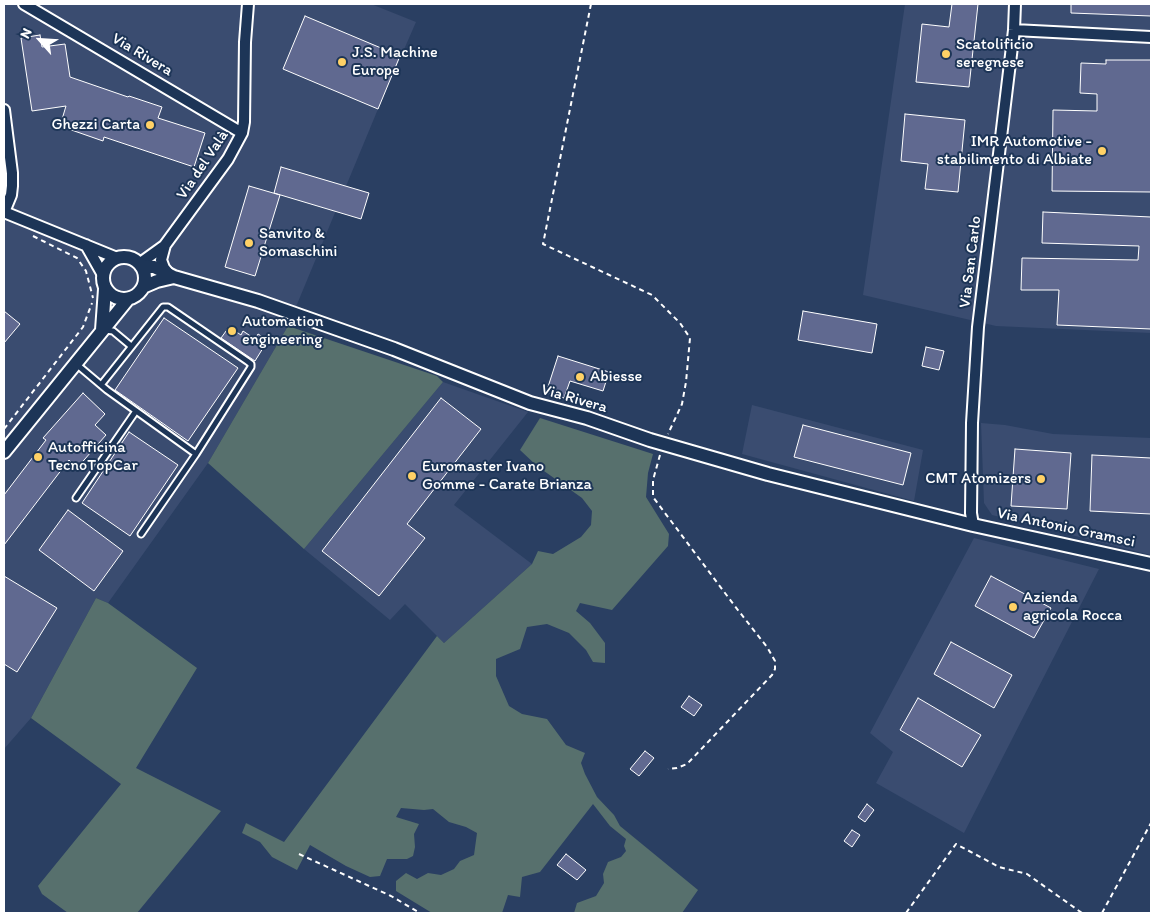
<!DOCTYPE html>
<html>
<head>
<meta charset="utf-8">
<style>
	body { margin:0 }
	#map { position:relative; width:1155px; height:917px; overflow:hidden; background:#2a3f62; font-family:Itim,sans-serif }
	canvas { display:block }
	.frame { position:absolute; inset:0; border:5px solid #fff; pointer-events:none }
	.north { position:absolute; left:15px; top:15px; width:50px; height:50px; -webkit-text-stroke:4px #1d3557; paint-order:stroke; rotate:296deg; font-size:14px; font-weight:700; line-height:20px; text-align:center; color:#fff }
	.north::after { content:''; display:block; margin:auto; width:18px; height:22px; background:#fff; clip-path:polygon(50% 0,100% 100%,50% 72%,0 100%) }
</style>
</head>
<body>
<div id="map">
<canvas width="1155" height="917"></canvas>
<div class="frame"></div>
<div class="north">N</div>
</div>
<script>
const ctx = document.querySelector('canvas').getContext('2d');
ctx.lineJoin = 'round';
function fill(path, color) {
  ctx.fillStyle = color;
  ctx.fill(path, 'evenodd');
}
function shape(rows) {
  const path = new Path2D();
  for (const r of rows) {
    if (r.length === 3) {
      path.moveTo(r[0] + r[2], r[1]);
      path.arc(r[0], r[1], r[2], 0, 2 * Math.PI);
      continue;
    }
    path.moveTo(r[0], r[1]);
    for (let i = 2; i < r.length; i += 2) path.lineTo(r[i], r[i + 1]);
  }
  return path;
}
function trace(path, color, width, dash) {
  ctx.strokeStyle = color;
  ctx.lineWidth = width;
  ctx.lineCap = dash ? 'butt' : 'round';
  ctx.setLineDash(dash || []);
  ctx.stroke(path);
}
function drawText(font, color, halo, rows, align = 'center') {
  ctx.font = font + ' Itim,sans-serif';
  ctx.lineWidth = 4;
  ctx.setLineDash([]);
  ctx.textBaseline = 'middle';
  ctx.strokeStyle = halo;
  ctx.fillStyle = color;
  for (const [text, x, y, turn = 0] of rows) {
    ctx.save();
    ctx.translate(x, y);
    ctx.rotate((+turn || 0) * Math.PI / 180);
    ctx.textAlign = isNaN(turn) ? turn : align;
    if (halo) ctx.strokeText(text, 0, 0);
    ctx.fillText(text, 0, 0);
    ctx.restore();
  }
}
fill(shape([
	[4,4,371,4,416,22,378,109,288,326,208,463,108,603,96,598,31,718,4,749],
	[905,4,1151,4,1151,333,996,326,863,295],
	[443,382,528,412,454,505,532,564,444,643,405,604,390,620,304,549],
	[752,405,923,450,914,501,742,454],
	[981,423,1005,425,1053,434,1151,438,1151,555,992,515,984,503],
	[974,538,1099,569,964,833,876,783,893,752,870,733]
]), '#3a4c70');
fill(shape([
	[288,326,437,376,443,382,304,549,208,463],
	[540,418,653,454,648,473,646,497,669,534,668,546,612,610,580,603,576,611,590,623,605,643,605,663,593,662,586,650,569,633,547,624,527,627,520,649,496,659,496,676,509,706,522,714,547,719,566,745,585,753,581,763,585,774,597,797,614,815,620,826,698,890,682,913,574,913,577,903,596,896,604,883,603,874,608,862,621,857,626,851,624,846,626,839,610,826,593,804,540,872,522,877,520,897,508,895,502,913,432,913,396,891,396,881,406,873,417,879,428,873,441,875,454,869,460,861,474,855,477,833,466,827,449,822,433,809,424,810,401,808,396,817,419,824,414,834,415,847,413,856,407,859,387,859,380,876,370,877,346,866,310,845,297,870,272,857,260,842,242,833,246,823,284,842,437,636,444,643,532,564,538,551,553,554,581,537,591,525,592,511,582,498,537,466,520,450],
	[96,598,108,603,197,668,136,768,221,811,137,913,68,913,42,894,38,886,121,784,31,718]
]), '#57706d');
const building = shape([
	[952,4,978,4,969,87,916,82,922,24,949,27,952,4],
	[1071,4,1151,4,1151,16,1071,13,1071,4],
	[305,16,400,56,378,109,283,69,305,16],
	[40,35,42,47,65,44,70,77,128,97,129,96,162,107,158,118,205,133,194,167,104,137,103,141,60,126,66,106,32,111,21,38,40,35],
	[1106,60,1151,60,1151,192,1052,191,1053,110,1097,111,1097,94,1080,93,1081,63,1106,64,1106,60],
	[905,114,965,120,958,192,925,189,928,164,901,161,905,114],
	[281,167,369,193,361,219,274,193,281,167],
	[249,186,280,195,255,276,225,267,249,186],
	[1043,212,1151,217,1151,329,1057,325,1059,290,1021,290,1022,258,1138,260,1139,246,1042,243,1043,212],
	[4,311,20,324,4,343,4,311],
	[803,311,877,324,872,353,798,340,803,311],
	[164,318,238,368,188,441,115,390,164,318],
	[229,327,241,335,243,331,255,339,258,334,268,340,255,361,221,338,229,327],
	[926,347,944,351,939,370,922,366,926,347],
	[558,356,609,372,603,391,570,381,564,398,546,393,558,356],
	[83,393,105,414,95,425,106,435,77,468,69,460,4,545,4,495,46,440,43,438,83,393],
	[441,398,481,429,407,524,425,538,379,596,322,551,441,398],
	[803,425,911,453,903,485,794,457,803,425],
	[129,432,178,465,130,536,82,503,129,432],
	[1015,449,1071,453,1067,509,1011,506,1015,449],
	[1092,455,1151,458,1151,514,1090,511,1092,455],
	[68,510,123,551,94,591,39,550,68,510],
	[4,576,57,608,17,672,4,664,4,576],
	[991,576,1051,608,1034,638,975,606,991,576],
	[951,642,1012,675,994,708,934,674,951,642],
	[689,696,702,705,694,716,681,707,689,696],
	[918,698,981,735,962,767,900,730,918,698],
	[645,751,654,758,639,776,630,769,645,751],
	[867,804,874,810,865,822,858,817,867,804],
	[852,830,860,835,852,847,844,841,852,830],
	[566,854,586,870,577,880,557,865,566,854]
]);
fill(building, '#606990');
trace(building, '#fff', 1);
const service = shape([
	[105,330,113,331,131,346],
	[75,363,107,390,196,454,141,534],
	[101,385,163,307,168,307,247,361,251,364,251,367,196,454],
	[76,498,136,411]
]);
const minor = shape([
	[24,4,242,133],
	[1014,30,1151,37],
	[4,110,12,173,12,186,11,195,4,212],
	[4,212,117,258],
	[86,245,103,275],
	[139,264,164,246],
	[169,274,164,268,161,260,165,245,228,159,242,133,244,122,245,42,248,4],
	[973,525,971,513,972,423,978,327,1014,30,1015,4]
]);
const tertiary = shape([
	[124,278,21],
	[141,266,154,267,174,277,258,301,394,349,530,403,587,418,650,440,768,474,973,525,1151,564],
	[143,287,157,281,174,277],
	[102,330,105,289],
	[4,452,128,299]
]);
trace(service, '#fff', 9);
trace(minor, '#fff', 14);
trace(tertiary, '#fff', 16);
trace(shape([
	[591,4,543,244,652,295,680,323,690,338,686,382,682,404,668,434],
	[33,236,77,258,86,271,93,298],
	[4,429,83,327,92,303],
	[660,455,653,480,653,497,734,605,767,647,775,661,775,669,772,675,687,764,677,768,668,769],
	[299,854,391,896,420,913],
	[906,913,956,844,999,867,1027,874,1082,913],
	[1102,913,1151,823]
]), '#fff', 2, [5, 4]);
trace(service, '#1d3557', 5);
trace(minor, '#1d3557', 10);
trace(tertiary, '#1d3557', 12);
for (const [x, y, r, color] of [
	[946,54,5,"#ffd166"],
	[342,62,5,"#ffd166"],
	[150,125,5,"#ffd166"],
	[1102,151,5,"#ffd166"],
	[249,243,5,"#ffd166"],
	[232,331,5,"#ffd166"],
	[580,377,5,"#ffd166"],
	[38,457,5,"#ffd166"],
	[412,476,5,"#ffd166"],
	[1041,479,5,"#ffd166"],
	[1013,607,5,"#ffd166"]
]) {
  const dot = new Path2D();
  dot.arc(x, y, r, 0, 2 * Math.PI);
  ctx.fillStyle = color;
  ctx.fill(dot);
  trace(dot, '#1d3557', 2);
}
drawText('16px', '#fff', '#1d3557', [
	["Scatolificio",956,45],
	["seregnese",956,63],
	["J.S. Machine",352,53],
	["Europe",352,71],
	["Ghezzi Carta",140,125,"right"],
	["IMR Automotive -",1092,142,"right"],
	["stabilimento di Albiate",1092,160,"right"],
	["Sanvito &",259,234],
	["Somaschini",259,252],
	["Automation",242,322],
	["engineering",242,340],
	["Abiesse",590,377],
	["Autofficina",48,448],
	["TecnoTopCar",48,466],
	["Euromaster Ivano",422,467],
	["Gomme - Carate Brianza",422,485],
	["CMT Atomizers",1031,479,"right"],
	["Azienda",1023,598],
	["agricola Rocca",1023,616]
], 'left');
drawText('16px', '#fff', '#1d3557', [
	["Via Rivera",142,55,31],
	["Via del Valà",203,165,-56],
	["Via San Carlo",971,262,-83],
	["Via Rivera",574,399,16],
	["Via Antonio Gramsci",1066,528,12]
]);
</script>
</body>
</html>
